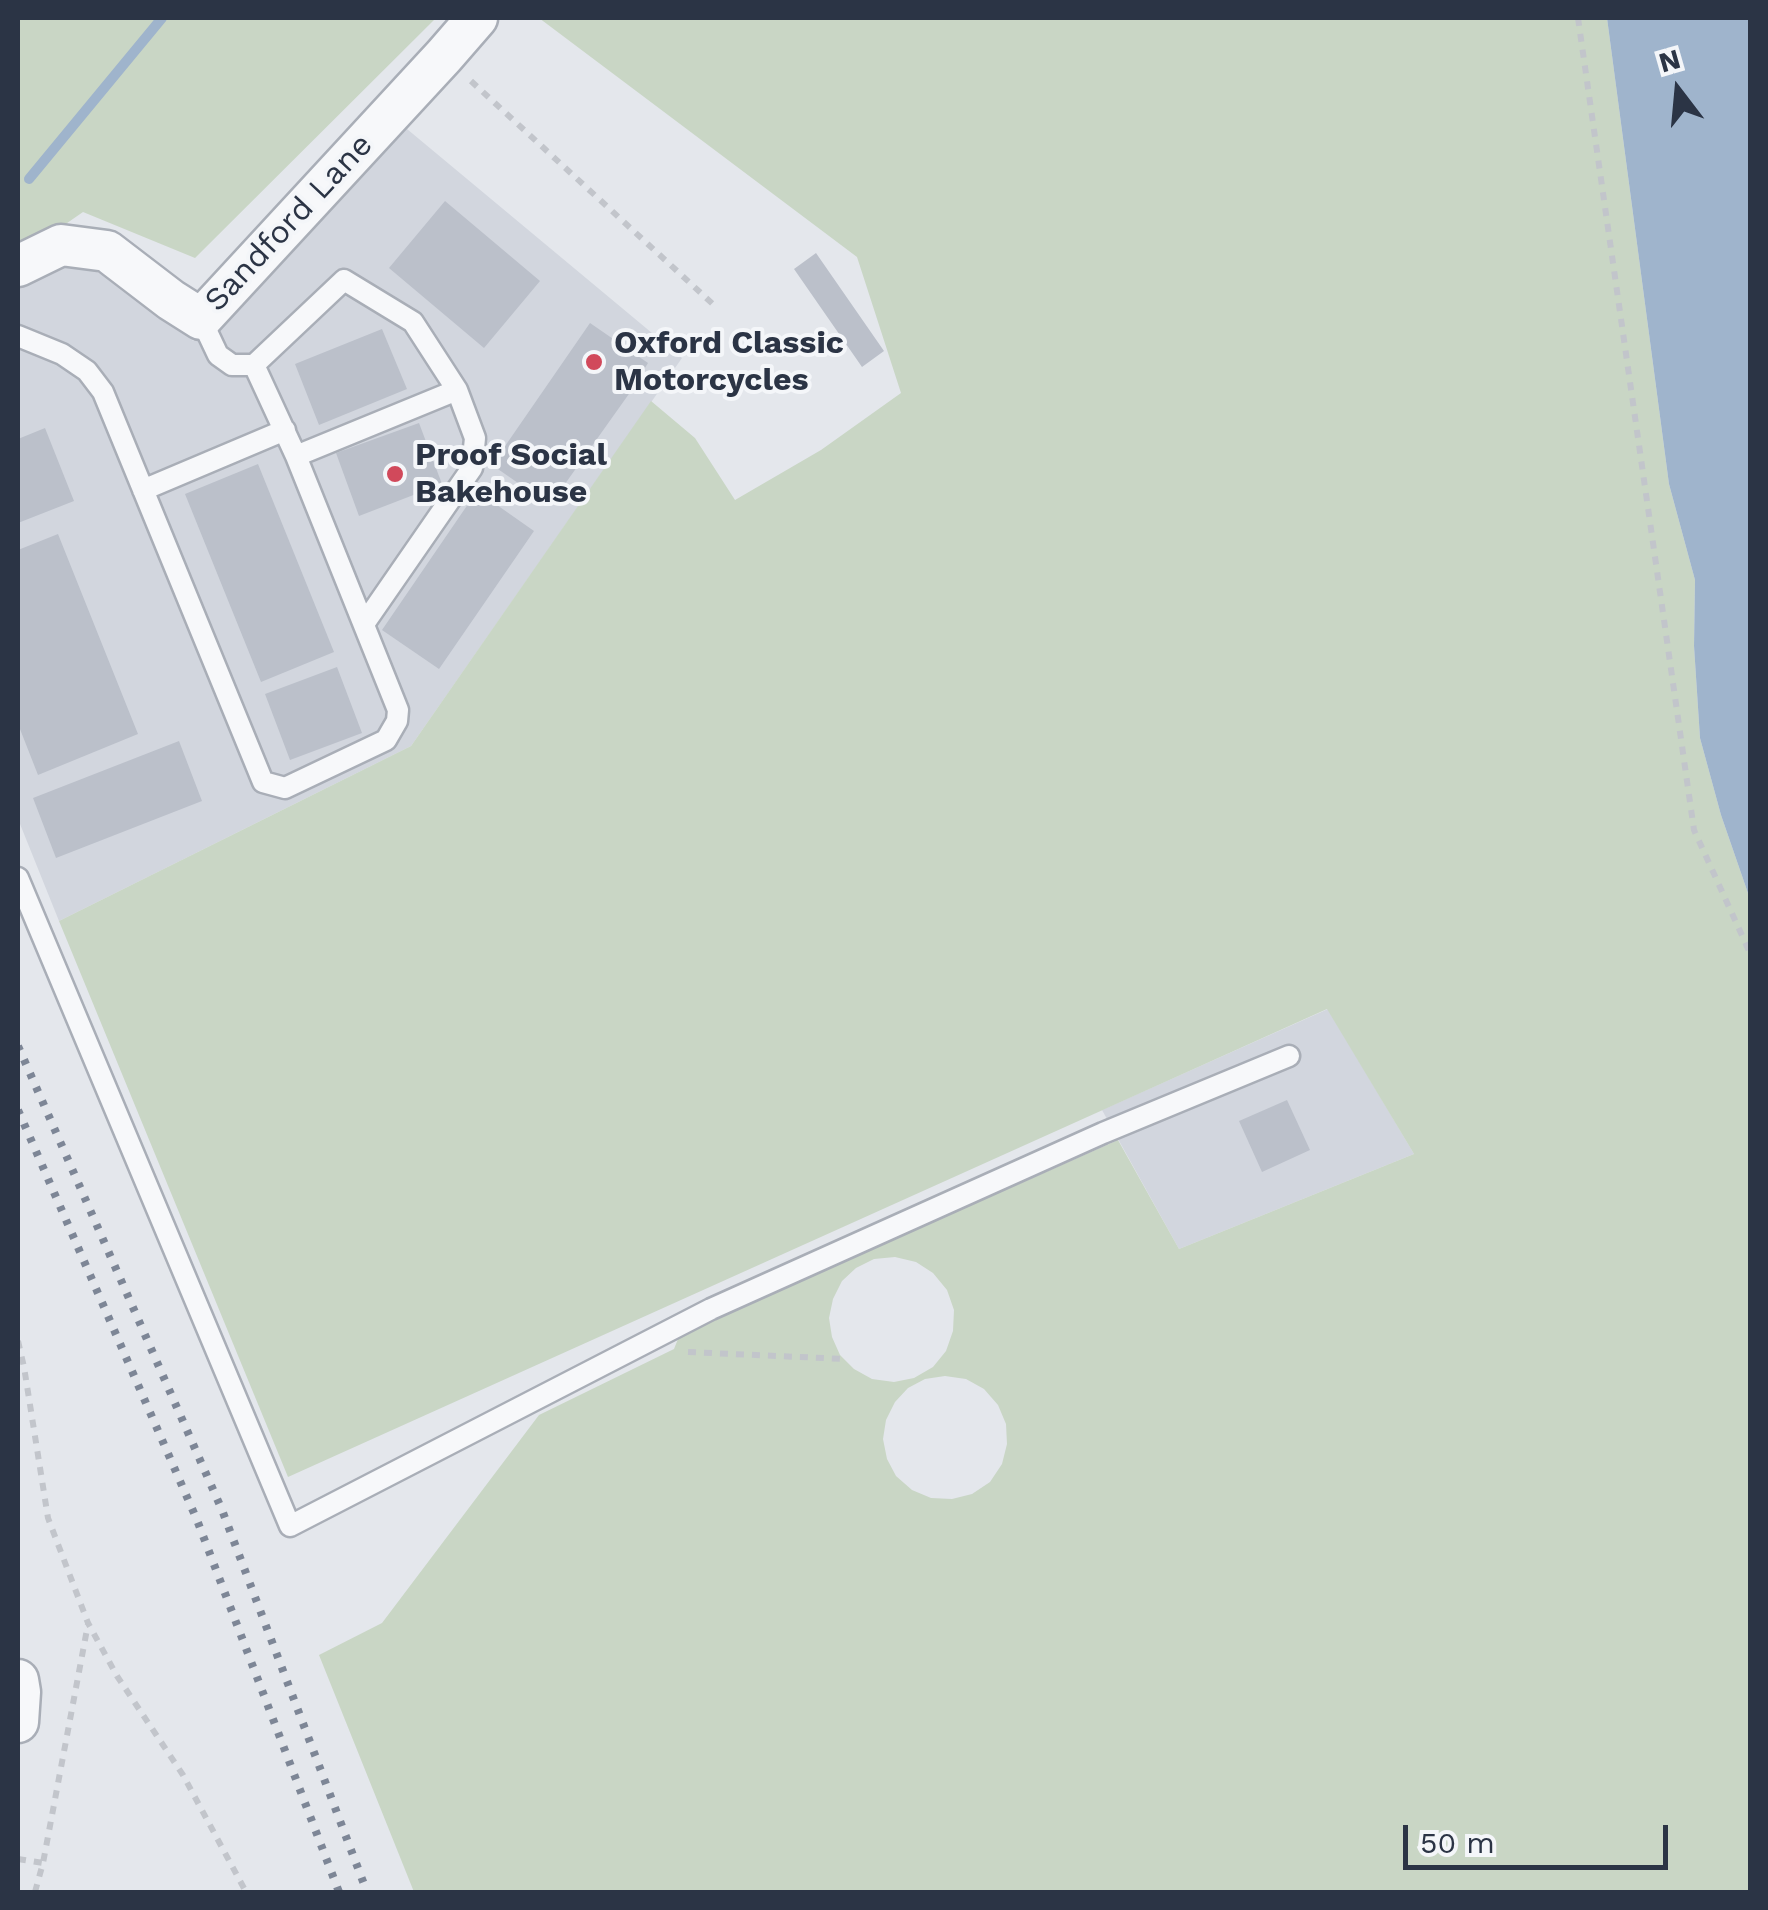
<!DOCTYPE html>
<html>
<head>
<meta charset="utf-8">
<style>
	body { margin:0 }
	#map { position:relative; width:1768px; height:1910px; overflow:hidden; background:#e4e7ec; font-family:"Work Sans",sans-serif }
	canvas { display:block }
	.frame { position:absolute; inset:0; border:20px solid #2b3445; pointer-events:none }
	.north { position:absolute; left:1628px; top:40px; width:100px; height:100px; -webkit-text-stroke:8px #f4f6f9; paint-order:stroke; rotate:344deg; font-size:28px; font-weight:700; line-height:40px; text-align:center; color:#2b3445 }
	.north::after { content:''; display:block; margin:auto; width:35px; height:45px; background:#2b3445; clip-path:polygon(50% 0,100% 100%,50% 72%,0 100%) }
	.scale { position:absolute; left:1403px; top:1825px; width:265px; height:45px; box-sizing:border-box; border:5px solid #2b3445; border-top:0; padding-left:12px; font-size:30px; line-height:35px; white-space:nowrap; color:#2b3445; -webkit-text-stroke:8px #f4f6f9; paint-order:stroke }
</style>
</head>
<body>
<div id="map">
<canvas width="1768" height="1910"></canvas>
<div class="frame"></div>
<div class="north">N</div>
<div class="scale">50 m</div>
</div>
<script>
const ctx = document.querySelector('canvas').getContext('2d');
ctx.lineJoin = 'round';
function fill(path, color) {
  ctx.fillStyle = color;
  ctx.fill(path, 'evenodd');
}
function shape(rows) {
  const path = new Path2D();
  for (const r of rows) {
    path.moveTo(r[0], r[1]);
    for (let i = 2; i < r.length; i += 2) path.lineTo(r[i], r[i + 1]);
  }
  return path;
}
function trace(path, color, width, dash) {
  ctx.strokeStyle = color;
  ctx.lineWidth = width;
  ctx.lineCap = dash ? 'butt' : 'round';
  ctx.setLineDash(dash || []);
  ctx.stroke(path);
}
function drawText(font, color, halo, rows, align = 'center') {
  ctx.font = font + ' "Work Sans",sans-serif';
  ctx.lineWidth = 8;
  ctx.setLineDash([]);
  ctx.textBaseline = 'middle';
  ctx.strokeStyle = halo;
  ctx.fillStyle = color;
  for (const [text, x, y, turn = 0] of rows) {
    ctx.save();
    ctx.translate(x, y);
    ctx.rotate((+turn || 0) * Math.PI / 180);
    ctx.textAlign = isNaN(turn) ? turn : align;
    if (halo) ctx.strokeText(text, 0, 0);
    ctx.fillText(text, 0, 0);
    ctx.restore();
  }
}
fill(shape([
	[407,129,682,358,411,746,59,921,18,819,18,283,80,262,177,319,193,341,214,327],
	[1328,1009,1414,1154,1179,1249,1102,1110]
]), '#d2d6de');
fill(shape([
	[18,18,436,18,195,258,83,212,18,257],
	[539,18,1607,18,1669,484,1695,580,1694,646,1700,738,1721,815,1750,899,1750,1892,414,1892,319,1655,382,1623,539,1415,674,1349,680,1334,1118,1140,1179,1249,1414,1154,1327,1009,288,1477,59,921,411,746,651,401,695,438,735,500,821,450,901,393,857,257],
	[895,1257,916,1262,933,1273,947,1290,954,1310,953,1331,946,1351,933,1367,914,1378,894,1382,872,1379,854,1369,840,1355,832,1337,829,1318,833,1299,842,1281,856,1268,874,1259],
	[945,1376,966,1379,984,1389,998,1405,1006,1424,1007,1444,1002,1464,990,1482,972,1494,952,1499,931,1498,912,1490,896,1476,887,1459,883,1439,886,1420,895,1402,908,1388,925,1379]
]), '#c9d6c5');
fill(shape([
	[1607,18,1750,18,1750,899,1721,815,1700,738,1694,646,1695,580,1669,484]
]), '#9fb4cc');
trace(shape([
	[29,179,162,18]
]), '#9fb4cc', 10);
fill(shape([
	[445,201,540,281,484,348,389,268],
	[816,253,884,351,862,367,794,269],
	[590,323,648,363,631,391,550,505,492,465],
	[382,329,407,389,319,425,295,364],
	[419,423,442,484,359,516,336,453],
	[45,428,74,501,18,523,18,439],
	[258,464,334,652,261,682,185,494],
	[477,491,534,531,439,669,382,630],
	[58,534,138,734,38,775,18,724,18,550],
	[337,667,362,733,290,760,265,694],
	[179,741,202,801,56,858,33,798],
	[1287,1100,1310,1150,1262,1172,1239,1121]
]), '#bbc0ca');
const service = shape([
	[18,336,62,354,87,371,103,392,263,782,285,788,386,740,397,721,398,710,296,456,254,365,232,365,218,355,201,319],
	[254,365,344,280,413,322,457,390,475,438,472,468,364,624],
	[296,456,457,390],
	[143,490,285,430],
	[18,878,290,1526,711,1309,1103,1133,1289,1056]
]);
const minor = shape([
	[18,266,61,245,107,251,171,300,201,319,444,56,477,18],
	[18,1680,20,1692,18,1722]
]);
trace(service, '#a9aeb7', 25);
trace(minor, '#a9aeb7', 45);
trace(shape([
	[1578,18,1694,830,1750,953],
	[471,81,715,306],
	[18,1341,24,1367,48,1518,88,1623,117,1676,183,1775,246,1892],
	[688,1352,845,1359],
	[18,1859,43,1863],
	[35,1892,43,1863,88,1624]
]), '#c2c5cb', 6, [8, 8]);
trace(service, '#f7f8fa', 20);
trace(minor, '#f7f8fa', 40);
trace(shape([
	[18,1046,222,1510,367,1892],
	[18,1110,197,1520,339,1892]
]), '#7d8696', 8, [5, 10]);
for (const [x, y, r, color] of [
	[594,362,10,"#d1495b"],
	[395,474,10,"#d1495b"]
]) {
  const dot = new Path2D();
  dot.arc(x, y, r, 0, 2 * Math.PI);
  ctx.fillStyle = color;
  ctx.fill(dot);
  trace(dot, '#f4f6f9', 4);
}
drawText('32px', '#2b3445', '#f4f6f9', [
	["Sandford Lane",289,223,-47]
]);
drawText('bold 32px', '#2b3445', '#f4f6f9', [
	["Oxford Classic",614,344],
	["Motorcycles",614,381],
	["Proof Social",415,456],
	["Bakehouse",415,493]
], 'left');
</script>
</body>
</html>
